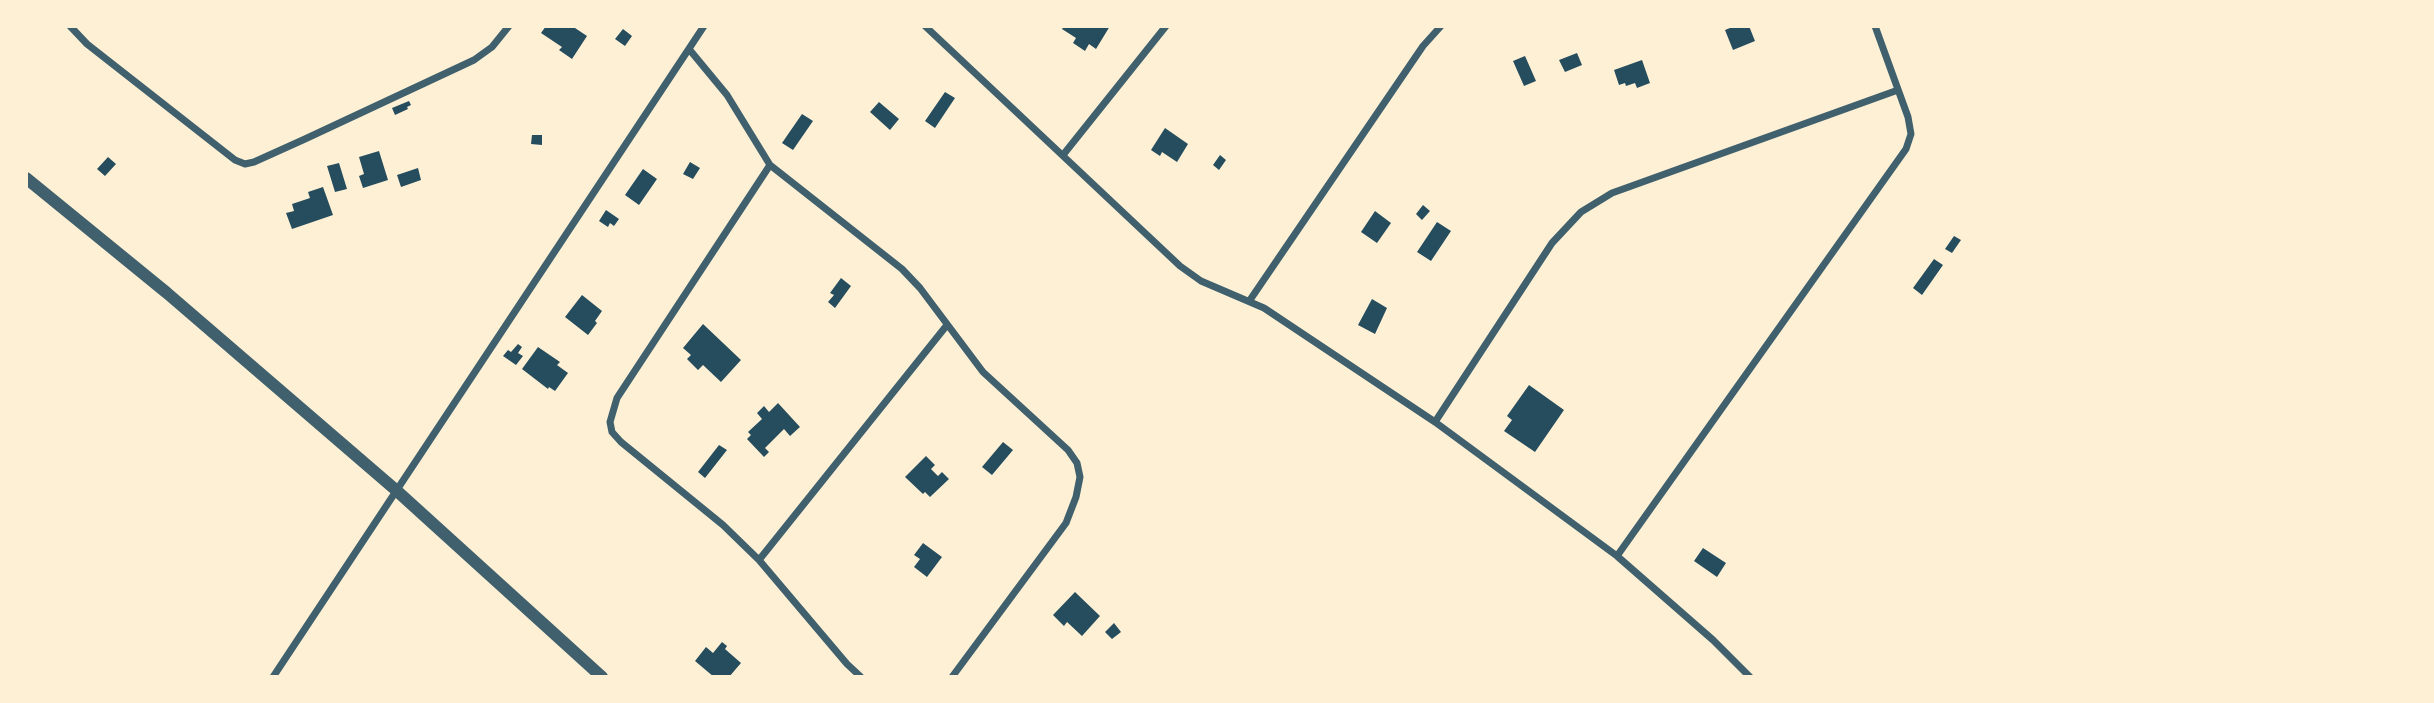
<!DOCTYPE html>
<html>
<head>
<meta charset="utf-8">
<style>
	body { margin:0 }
	#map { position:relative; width:2434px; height:703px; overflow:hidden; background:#fdf0d5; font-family:"Open Sans",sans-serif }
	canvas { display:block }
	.frame { position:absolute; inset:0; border:28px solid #fdf0d5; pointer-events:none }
</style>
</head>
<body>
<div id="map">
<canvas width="2434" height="703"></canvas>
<div class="frame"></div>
</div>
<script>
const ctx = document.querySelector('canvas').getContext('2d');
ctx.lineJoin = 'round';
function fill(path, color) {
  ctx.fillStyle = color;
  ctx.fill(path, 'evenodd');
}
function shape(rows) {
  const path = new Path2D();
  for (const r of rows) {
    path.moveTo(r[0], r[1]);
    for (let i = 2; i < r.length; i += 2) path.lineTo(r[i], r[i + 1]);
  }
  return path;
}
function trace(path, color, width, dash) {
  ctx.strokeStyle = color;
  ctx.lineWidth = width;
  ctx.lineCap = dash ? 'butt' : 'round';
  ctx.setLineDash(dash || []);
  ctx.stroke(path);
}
fill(shape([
	[546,26,576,26,575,28,587,36,572,59,559,50,562,47,541,33],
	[1064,26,1110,26,1096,49,1089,44,1085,51,1073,43,1076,38,1062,29],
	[1735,26,1749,26,1755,41,1733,50,1725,30],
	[623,29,632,36,625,46,615,39],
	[1577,53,1582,65,1565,72,1559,60],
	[1525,56,1536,81,1524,86,1513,61],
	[1642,60,1650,83,1637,88,1635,83,1626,86,1625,83,1619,85,1614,70],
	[945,92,955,98,935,128,925,121],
	[409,101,411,105,407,107,408,109,395,115,392,108],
	[879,102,899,119,890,130,870,112],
	[802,114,813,121,793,150,782,143],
	[1165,128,1188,144,1177,162,1162,152,1160,156,1151,150],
	[532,135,542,135,542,145,531,144],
	[379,151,388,180,363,188,359,176,364,174,359,157],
	[1220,155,1226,160,1219,170,1213,165],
	[108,157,116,164,105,176,97,169],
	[690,162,700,168,693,179,683,174],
	[339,163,347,189,335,192,327,166],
	[418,168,421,180,401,187,397,175],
	[643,169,657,179,639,205,625,195],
	[323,187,333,215,292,229,286,213,294,211,292,204,310,198,308,192],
	[1423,205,1430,211,1422,220,1416,214],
	[606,210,619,219,614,226,610,223,608,227,599,221],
	[1375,211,1391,223,1377,243,1361,232],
	[1437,222,1451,231,1431,261,1417,252],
	[1954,236,1961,240,1952,253,1945,249],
	[1934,259,1943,265,1922,295,1913,288],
	[841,278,851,286,835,308,828,302,834,295,830,293],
	[582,295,602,311,595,321,597,323,588,335,565,317],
	[1372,299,1387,308,1375,334,1358,325],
	[703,324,741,360,721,382,703,365,698,370,687,359,691,355,683,348],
	[518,344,522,347,518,353,523,356,516,365,503,356,508,350,511,352],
	[538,347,560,362,557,365,568,373,555,391,549,387,548,389,522,369],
	[1529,385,1564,410,1535,452,1504,431,1512,420,1507,416],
	[778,403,800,427,790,436,784,429,765,448,769,452,764,457,747,439,751,435,748,432,762,419,757,413,764,406,769,412],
	[1003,442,1013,450,992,475,982,467],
	[719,445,727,450,705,478,698,472],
	[926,456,935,465,931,469,938,476,942,472,949,479,930,497,925,492,923,494,905,477],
	[923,543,942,557,927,577,914,567,920,559,914,555],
	[1703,548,1726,563,1717,577,1694,561],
	[1075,592,1100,616,1082,636,1067,622,1064,626,1053,615],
	[1114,623,1121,632,1112,639,1105,632],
	[722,642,727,646,725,649,741,663,729,677,714,677,695,661,706,647,713,653]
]), '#264d5e');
trace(shape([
	[70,26,87,44,235,160,245,164,254,162,305,139,474,60,492,47,509,26],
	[925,26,1180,266,1201,281,1264,308,1435,422,1617,556,1713,640,1750,677],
	[689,49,727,95,770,165,617,398,610,422,612,432,621,442,723,525,759,560,847,664,861,677],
	[1063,155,1166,26],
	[770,165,902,269,920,288,983,372,1068,450,1077,463,1080,477,1076,497,1066,523,952,677],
	[1250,300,1423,46,1441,26],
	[1435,422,1552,243,1581,212,1612,193,1898,90],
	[1617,556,1906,149,1911,134,1908,117,1875,26],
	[759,560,947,325],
	[273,677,704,26]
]), '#3f606c', 7);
trace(shape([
	[26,178,167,293,397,491,602,677]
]), '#3f606c', 12);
</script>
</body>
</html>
